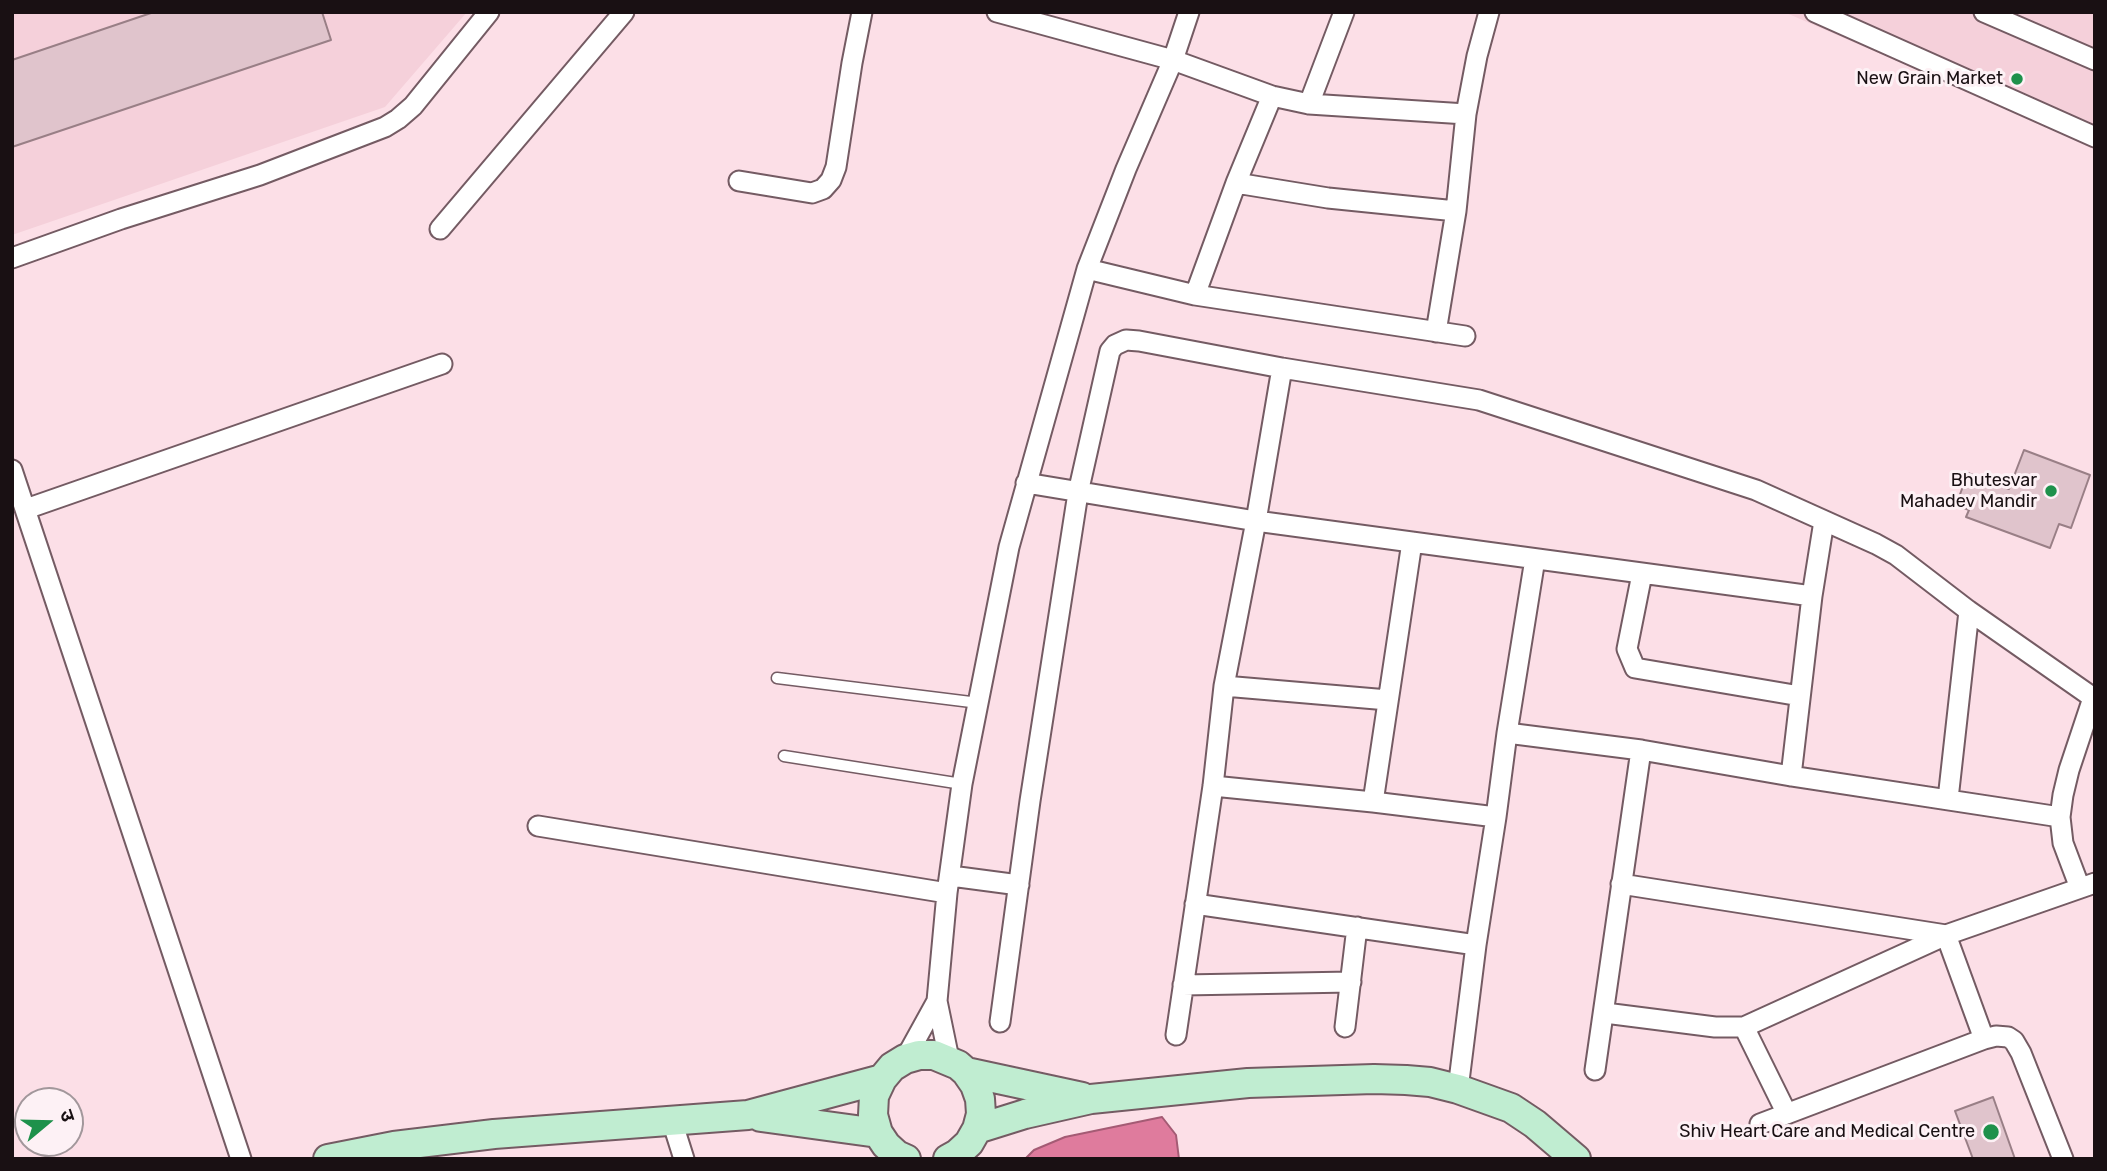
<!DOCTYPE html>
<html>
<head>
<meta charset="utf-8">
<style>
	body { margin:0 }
	#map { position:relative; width:2107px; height:1171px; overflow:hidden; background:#fcdfe7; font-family:Rubik,"Noto Sans Devanagari",sans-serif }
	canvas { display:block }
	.frame { position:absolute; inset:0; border:14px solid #191013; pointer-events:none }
	.north { position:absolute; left:14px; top:1087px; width:70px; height:70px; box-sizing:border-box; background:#fdf1f5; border:2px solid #a2979b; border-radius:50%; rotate:71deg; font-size:19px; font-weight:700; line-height:28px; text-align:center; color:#191013 }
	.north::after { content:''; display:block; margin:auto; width:24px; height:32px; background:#1e914b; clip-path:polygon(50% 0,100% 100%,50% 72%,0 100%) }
</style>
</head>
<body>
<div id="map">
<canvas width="2107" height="1171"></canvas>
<div class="frame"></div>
<div class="north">उ</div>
</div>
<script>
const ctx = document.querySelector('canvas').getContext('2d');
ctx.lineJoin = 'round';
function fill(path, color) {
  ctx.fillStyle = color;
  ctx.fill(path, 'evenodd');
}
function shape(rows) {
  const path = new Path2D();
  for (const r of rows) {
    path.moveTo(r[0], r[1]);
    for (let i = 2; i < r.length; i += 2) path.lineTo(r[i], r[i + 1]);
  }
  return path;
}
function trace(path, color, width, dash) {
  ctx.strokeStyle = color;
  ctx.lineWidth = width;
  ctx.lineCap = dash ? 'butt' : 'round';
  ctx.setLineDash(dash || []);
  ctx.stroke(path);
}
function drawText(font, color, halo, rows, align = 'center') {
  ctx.font = font + ' Rubik,sans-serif';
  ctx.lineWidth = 6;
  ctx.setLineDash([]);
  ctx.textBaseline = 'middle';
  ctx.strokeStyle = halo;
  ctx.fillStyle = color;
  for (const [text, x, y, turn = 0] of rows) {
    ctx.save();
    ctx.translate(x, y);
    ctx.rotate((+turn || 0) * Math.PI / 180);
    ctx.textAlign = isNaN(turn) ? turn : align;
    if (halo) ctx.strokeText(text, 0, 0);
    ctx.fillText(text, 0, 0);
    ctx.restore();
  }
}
fill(shape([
	[12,12,467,12,385,107,12,235],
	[1784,12,2095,12,2095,147]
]), '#f5d0da');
const water = shape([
	[1162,1117,1176,1135,1179,1159,1025,1159,1034,1150,1065,1137,1162,1117]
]);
fill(water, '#df7b9d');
trace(water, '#a45b74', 2);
const building = shape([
	[154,12,322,12,331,40,12,147,12,60,154,12],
	[2024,450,2090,475,2071,528,2059,524,2050,548,1966,517,1969,510,1956,505,1968,473,2009,489,2024,450],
	[1993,1097,2015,1159,1973,1159,1955,1111,1993,1097]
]);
fill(building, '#e0c4cc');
trace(building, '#997f86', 2);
const lane = shape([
	[777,678,979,703],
	[784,756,962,784]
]);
const street = shape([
	[997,12,1173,60,1272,96,1309,104,1466,114],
	[1815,12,2095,137],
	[1984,12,2095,60],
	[1309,104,1344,12],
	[739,181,812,193,823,189,831,180,836,167,852,63,862,12],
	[1236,183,1328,198,1456,211],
	[440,229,624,12],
	[12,258,121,219,260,175,385,127,398,119,413,106,489,12],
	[1087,269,1195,295,1465,336],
	[1195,295,1236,183,1272,96],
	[1436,332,1456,211,1466,114,1477,56,1489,12],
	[12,470,241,1159],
	[1026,483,1256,521,1812,596],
	[26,509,442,364],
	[1642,574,1627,649,1635,668,1800,696],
	[1224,686,1388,700],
	[1507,733,1641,750,1791,776,2060,817],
	[1791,776,1812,596,1824,521],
	[1213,786,1373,802,1496,817],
	[1948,799,1969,611],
	[1373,802,1412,542],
	[538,826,947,893],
	[951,876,1019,885],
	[1621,884,1946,935,1984,1039],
	[2080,888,2063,843,2060,817,2063,795,2069,770,2093,698],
	[1195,904,1476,945],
	[1183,985,1351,982],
	[1605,1013,1715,1027,1744,1027,1946,935,2095,883],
	[1000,1022,1030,801,1078,493,1110,351,1115,345,1126,340,1139,341,1282,368,1479,400,1756,490,1876,544,1896,555,1969,611,2095,699],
	[1345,1027,1357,927],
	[1744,1027,1787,1114],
	[1176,1035,1213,786,1224,686,1256,521,1282,368],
	[905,1059,937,1001],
	[949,1059,937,1001,947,893,962,784,1009,547,1087,269,1126,169,1173,60,1189,12],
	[1595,1070,1641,750],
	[1458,1089,1476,945,1496,817,1507,733,1535,559],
	[672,1121,684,1159],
	[1760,1124,1984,1039,1996,1036,2008,1037,2014,1041,2021,1053,2063,1159]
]);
const secondary = shape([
	[966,1072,1082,1097],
	[761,1117,878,1133],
	[977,1129,1025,1114,1091,1099,1248,1083,1374,1079,1406,1080,1430,1082,1458,1089,1511,1108,1535,1124,1576,1159],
	[328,1159,394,1146,494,1134,748,1115,882,1079],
	[906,1159,897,1155,886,1145,878,1133,873,1115,874,1096,882,1079,892,1067,905,1059,919,1055,934,1055,958,1065,966,1072,975,1085,980,1099,981,1114,977,1129,969,1143,957,1154,948,1159]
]);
trace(lane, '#745b63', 13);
trace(street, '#745b63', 23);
trace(secondary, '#745b63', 32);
trace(lane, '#fff', 10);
trace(street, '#fff', 19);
trace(secondary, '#c0edd1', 28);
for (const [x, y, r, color] of [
	[2017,79,7,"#1e914b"],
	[2051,491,7,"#1e914b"],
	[1991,1132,9,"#1e914b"]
]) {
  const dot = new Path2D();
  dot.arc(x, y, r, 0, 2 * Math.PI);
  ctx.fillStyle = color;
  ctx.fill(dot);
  trace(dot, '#fdf1f5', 2.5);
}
drawText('18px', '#191013', '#fdf1f5', [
	["New Grain Market",2003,79],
	["Bhutesvar",2037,481],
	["Mahadev Mandir",2037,502],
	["Shiv Heart Care and Medical Centre",1975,1132]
], 'right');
</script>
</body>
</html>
